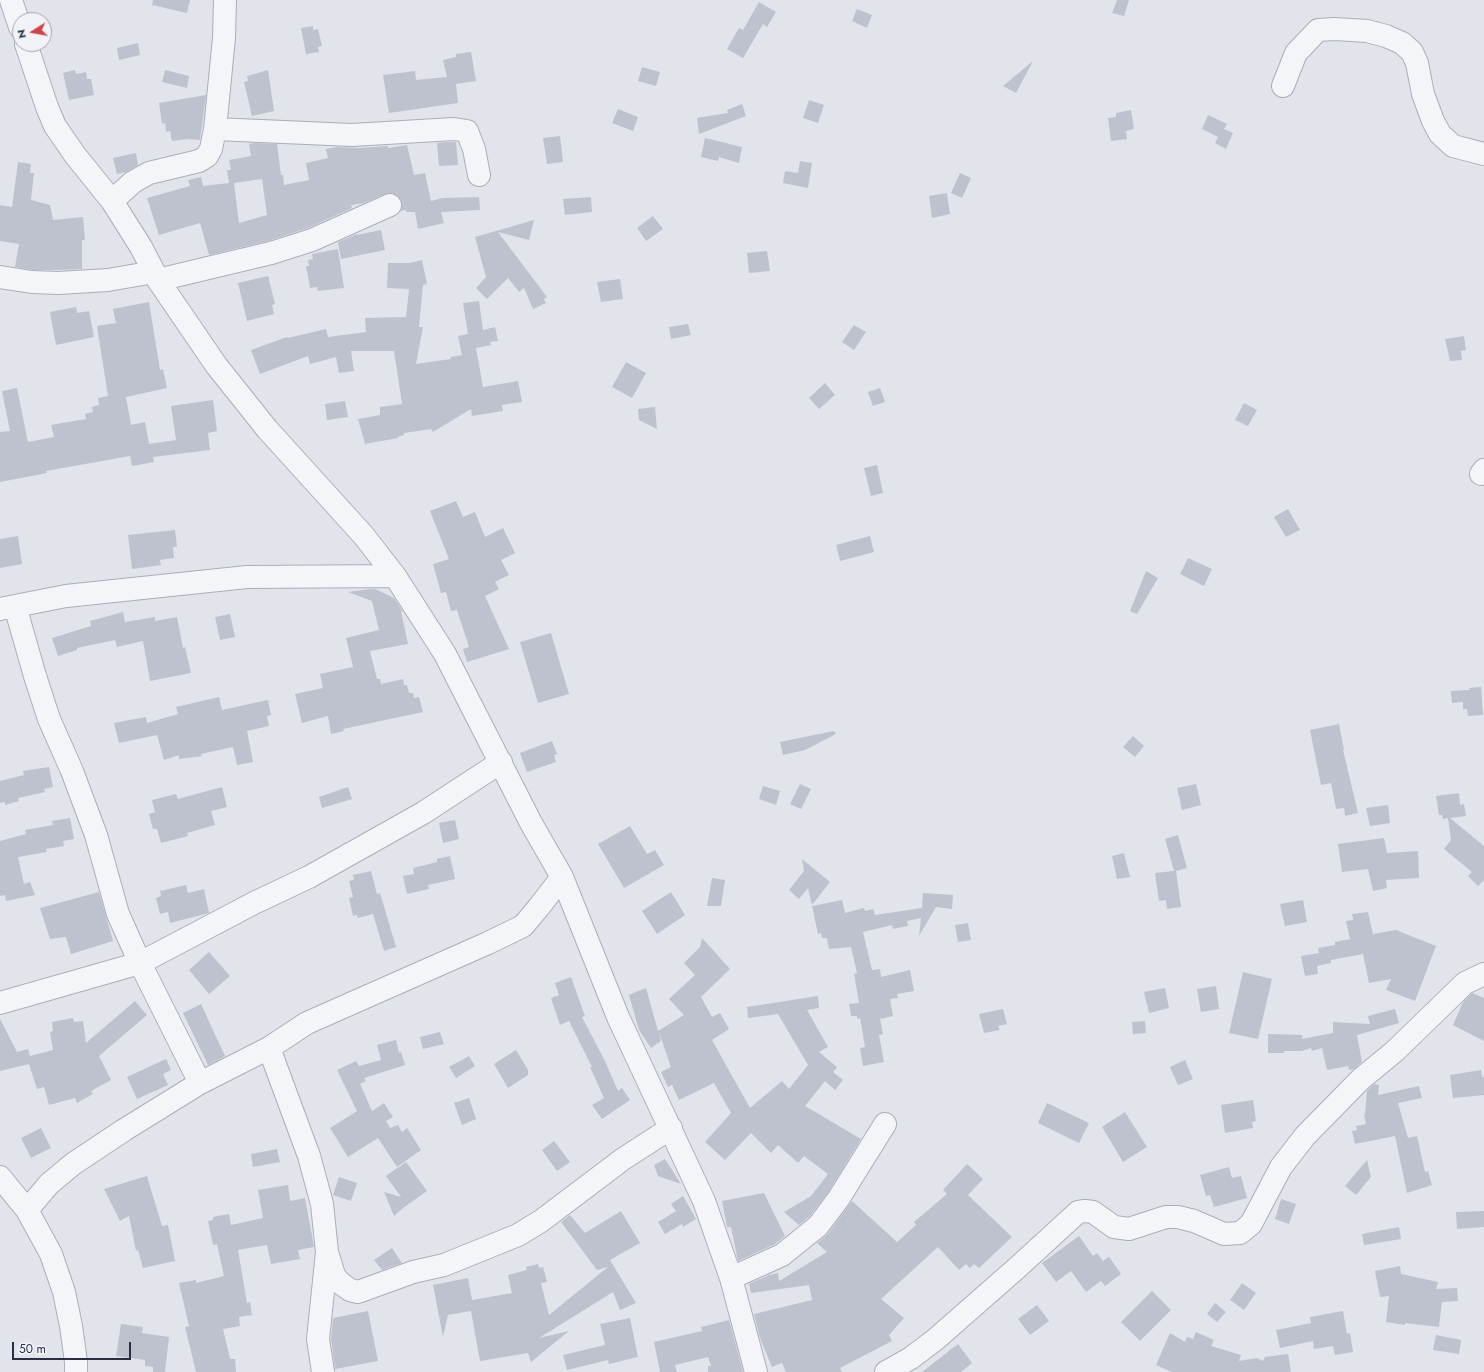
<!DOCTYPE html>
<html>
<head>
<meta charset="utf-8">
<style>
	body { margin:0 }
	#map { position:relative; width:1484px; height:1372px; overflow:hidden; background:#e1e4eb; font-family:Jost,sans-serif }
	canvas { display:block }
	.north { position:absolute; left:12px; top:12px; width:40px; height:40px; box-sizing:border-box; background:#f1f3f8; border:1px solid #a1a5b0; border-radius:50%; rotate:259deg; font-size:11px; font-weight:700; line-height:16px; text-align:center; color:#292f43 }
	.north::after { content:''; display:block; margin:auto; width:14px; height:18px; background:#d34345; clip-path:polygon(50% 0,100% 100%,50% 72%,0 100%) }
	.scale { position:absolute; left:12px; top:1342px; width:119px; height:18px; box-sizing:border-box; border:2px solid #292f43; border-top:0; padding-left:5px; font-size:12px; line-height:14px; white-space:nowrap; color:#292f43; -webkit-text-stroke:3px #f1f3f8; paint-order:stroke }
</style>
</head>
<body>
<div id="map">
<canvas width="1484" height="1372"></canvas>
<div class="north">N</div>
<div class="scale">50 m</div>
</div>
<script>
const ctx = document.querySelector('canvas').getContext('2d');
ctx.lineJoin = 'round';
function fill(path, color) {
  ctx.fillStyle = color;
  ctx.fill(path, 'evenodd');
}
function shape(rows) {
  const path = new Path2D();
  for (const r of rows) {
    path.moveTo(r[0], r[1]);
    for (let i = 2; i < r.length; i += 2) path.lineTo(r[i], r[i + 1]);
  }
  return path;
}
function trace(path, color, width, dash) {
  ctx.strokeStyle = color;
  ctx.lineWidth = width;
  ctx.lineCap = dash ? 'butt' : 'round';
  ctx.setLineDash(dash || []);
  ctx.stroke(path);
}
fill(shape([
	[153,0,190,0,187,13,152,5],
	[1117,0,1129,0,1124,16,1112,13],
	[759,2,776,12,767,27,763,24,743,58,727,49,739,28,743,30],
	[857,9,872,15,867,28,852,21],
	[313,26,313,30,318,29,322,46,318,47,319,52,306,54,301,28],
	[138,43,140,55,119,60,117,48],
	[471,52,476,81,456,84,458,103,389,113,383,75,415,71,416,80,447,77,443,60,456,57,456,54],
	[1033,61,1016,93,1003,86],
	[642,67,660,72,656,86,638,81],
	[75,70,76,74,86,72,87,79,91,79,94,95,69,100,63,73],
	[165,70,189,76,187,88,162,82],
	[268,70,274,111,252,116,244,82,248,81,247,76],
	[206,95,200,140,187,139,172,141,170,131,166,132,165,123,162,124,159,103],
	[809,100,824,105,818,123,803,118],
	[742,104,746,116,699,134,697,118,728,113,727,110],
	[618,109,638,117,633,131,612,123],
	[1131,110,1134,129,1126,131,1127,139,1111,141,1108,118,1116,117,1116,113],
	[1208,115,1227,124,1224,129,1233,133,1226,149,1215,143,1218,137,1202,129],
	[560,136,563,162,547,164,543,138],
	[705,138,742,147,739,163,719,157,718,161,701,157],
	[447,142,456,142,458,165,439,166,437,143],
	[254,143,277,144,281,175,283,175,284,185,309,180,306,163,328,158,326,149,337,147,361,148,388,146,388,148,407,145,414,175,425,173,431,201,442,198,479,197,480,210,441,212,444,223,418,229,415,212,406,212,406,210,401,211,402,206,401,200,397,195,391,193,385,194,364,203,351,205,352,208,308,228,268,241,209,255,200,223,159,235,147,198,190,186,188,180,201,177,203,186,229,183,227,170,231,170,229,160,251,156,249,144],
	[262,179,267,215,239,223,234,183],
	[136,153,138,165,126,172,117,174,113,158],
	[800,161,812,163,808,188,783,183,785,171,798,173],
	[18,162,31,164,30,173,34,173,31,200,50,205,53,220,83,217,85,240,82,240,82,269,58,270,33,270,15,267,19,244,0,241,0,205,12,207],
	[960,173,971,178,962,198,951,193],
	[947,193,950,214,932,218,929,196],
	[591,197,592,212,565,215,563,199],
	[653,216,663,229,646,241,637,228],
	[534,220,529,240,498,232,547,297,544,299,546,303,533,309,524,288,519,292,508,278,487,299,476,288,486,277,475,237],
	[381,230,385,250,341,259,338,242,357,234,357,235],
	[338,249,344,288,318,291,317,287,310,288,306,266,309,266,308,260,313,259,312,254],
	[767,251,770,271,749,273,747,253],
	[422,260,427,284,423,285,419,327,423,327,416,364,451,359,450,357,462,355,458,336,468,334,463,303,479,301,483,330,495,327,498,341,490,342,491,345,476,348,483,387,518,381,522,402,502,405,503,411,472,416,471,409,433,432,431,429,404,433,404,435,398,437,398,438,365,444,358,419,380,415,380,407,402,404,394,351,351,351,354,371,339,373,336,357,310,364,308,356,260,374,251,350,287,337,288,338,326,329,328,337,366,332,365,318,406,317,409,289,387,288,388,263,410,263],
	[268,276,275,304,272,305,274,314,247,321,238,283],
	[620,279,623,299,601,302,597,282],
	[149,302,160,370,163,369,167,388,126,397,131,425,145,422,149,444,176,440,171,406,213,400,217,431,208,433,210,450,153,457,154,462,132,466,130,456,46,471,47,473,0,482,0,432,10,431,2,391,17,388,28,442,54,437,51,425,86,419,85,414,93,412,92,407,99,405,98,398,108,396,97,326,116,323,113,309],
	[76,307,77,313,89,311,94,337,56,345,50,312],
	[688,324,691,335,671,339,669,327],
	[854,325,866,332,854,350,842,342],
	[1464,336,1466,350,1461,351,1462,360,1450,361,1445,339],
	[626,362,646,373,632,398,612,387],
	[825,383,835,395,819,409,809,398],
	[880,388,885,402,873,406,868,392],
	[345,401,348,417,327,420,325,404],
	[1244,403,1257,410,1248,426,1235,420],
	[655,407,657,429,639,420,638,409],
	[877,465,883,493,871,496,864,468],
	[456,501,463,517,475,512,485,537,503,528,515,553,501,560,509,575,495,582,499,589,485,596,509,649,467,662,463,649,469,647,457,610,451,611,446,592,441,593,433,564,449,559,430,511],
	[1288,509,1300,530,1286,537,1274,517],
	[175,530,177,547,173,547,174,558,160,560,161,565,132,569,128,535],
	[18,536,22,564,0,568,0,539],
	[870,536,874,552,840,561,836,545],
	[1188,558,1212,569,1204,586,1180,574],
	[1146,571,1158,578,1137,614,1130,611],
	[370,589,375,589,394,598,403,612,401,611,408,644,370,651,377,679,380,679,381,684,403,679,404,685,407,685,409,693,413,693,414,698,419,697,423,712,343,729,344,731,331,734,328,716,302,723,295,694,323,688,320,674,353,667,346,638,379,630,372,601,348,592],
	[123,612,125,622,155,617,155,621,177,617,183,648,185,647,191,673,150,681,143,641,117,647,115,640,77,648,77,650,58,656,52,638,91,626,90,621],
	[230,614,235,637,220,640,215,617],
	[551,633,569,694,538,703,520,642],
	[1481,687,1483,715,1468,716,1467,709,1463,709,1463,702,1452,703,1451,691,1470,690,1469,688],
	[219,697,222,710,268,700,271,715,267,716,269,726,247,731,253,762,237,765,233,747,201,754,202,756,179,759,179,755,164,760,157,735,119,743,114,723,146,717,147,723,178,714,176,707],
	[1339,724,1344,750,1343,750,1358,813,1345,816,1344,808,1336,809,1331,783,1321,785,1310,730],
	[834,731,836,734,805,750,783,755,780,742],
	[1133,736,1144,746,1135,757,1123,747],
	[552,741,557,754,554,755,556,762,527,772,520,753],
	[49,767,53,787,44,789,45,792,18,798,19,801,5,805,5,802,0,803,0,781,24,775,23,771],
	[800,784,811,789,801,809,790,804],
	[1196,784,1201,805,1182,810,1177,788],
	[763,786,780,791,776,805,759,799],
	[222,787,227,807,211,811,215,825,187,833,188,836,161,843,157,829,153,829,149,814,155,812,152,800,176,794,178,799],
	[348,787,352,799,322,808,319,797],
	[1459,793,1460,805,1464,804,1466,816,1450,818,1484,846,1484,882,1483,881,1478,886,1468,876,1472,872,1444,849,1451,840,1448,818,1443,819,1442,815,1439,815,1436,796],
	[1388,805,1390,823,1370,826,1366,808],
	[70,818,74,839,63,841,64,846,46,849,47,852,18,857,24,884,30,882,35,895,6,901,5,895,0,896,0,841,26,834,25,830,53,825,52,821],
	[455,820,459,839,443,843,439,823],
	[630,826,647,854,655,850,664,865,624,888,598,844],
	[1178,835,1187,868,1176,871,1181,907,1167,909,1166,900,1159,901,1155,873,1174,871,1165,839],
	[1384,838,1387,853,1418,851,1419,878,1386,880,1387,888,1373,891,1368,869,1342,872,1338,844],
	[1124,853,1130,877,1117,879,1112,856],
	[450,856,455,879,428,885,429,889,407,894,403,876,414,874,413,868,437,862,437,859],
	[802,859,830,882,812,905,808,888,799,899,789,890,804,871],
	[371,871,377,894,380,893,396,947,384,951,373,914,358,918,357,915,353,916,349,898,353,897,349,881,354,880,353,875],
	[712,878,725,880,721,906,707,906],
	[186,885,188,893,204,889,209,913,170,923,168,912,160,914,156,898,161,896,160,891],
	[99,892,113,941,71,954,66,937,50,939,40,908],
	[671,892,685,915,657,934,642,911],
	[923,893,953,895,952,909,936,907,919,936,921,918,907,921,908,926,893,929,892,925,863,932,872,970,880,969,881,977,910,970,914,991,897,994,898,998,890,999,893,1016,880,1019,883,1034,879,1035,884,1062,863,1066,860,1048,865,1047,860,1018,857,1019,857,1016,851,1016,849,1004,859,1003,854,974,857,973,851,947,829,949,827,938,822,938,821,933,818,934,812,906,842,900,845,913,864,908,865,911,873,909,875,915,922,908],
	[1303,900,1307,922,1285,926,1280,904],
	[1368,912,1373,934,1396,930,1436,946,1415,1001,1386,990,1391,979,1369,983,1363,954,1331,960,1331,963,1317,966,1318,974,1305,976,1301,956,1319,953,1318,948,1335,945,1335,942,1350,939,1346,921,1353,920,1352,914],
	[968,923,971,940,958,942,955,925],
	[702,938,730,969,701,997,712,1017,720,1013,729,1029,712,1040,750,1108,782,1081,789,1089,808,1065,778,1014,748,1018,747,1007,818,996,819,1008,807,1010,828,1047,819,1052,837,1067,833,1072,843,1080,835,1090,825,1081,805,1106,861,1139,829,1191,809,1217,799,1225,784,1212,811,1196,828,1174,804,1156,798,1163,778,1145,771,1153,751,1133,725,1160,705,1142,731,1113,714,1083,679,1100,672,1085,668,1087,661,1072,671,1067,659,1032,661,1041,651,1048,639,1030,629,995,633,993,646,988,658,1031,684,1015,669,999,695,975,684,963,700,947],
	[209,952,230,976,209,994,189,970],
	[1243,972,1272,979,1258,1039,1229,1033],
	[571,977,585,1016,582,1017,605,1061,618,1091,622,1088,630,1100,602,1119,592,1105,604,1098,590,1067,592,1067,569,1021,560,1025,551,998,559,995,555,983],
	[1216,986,1219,1009,1201,1012,1197,989],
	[1165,988,1169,1008,1149,1013,1144,992],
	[1472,993,1484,998,1484,1041,1453,1025,1463,1002],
	[135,1001,147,1015,99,1056,111,1080,91,1091,93,1094,77,1103,75,1098,49,1105,44,1087,37,1089,29,1064,0,1071,0,1019,17,1052,28,1049,30,1056,53,1050,50,1032,53,1031,52,1022,73,1018,74,1022,83,1021,86,1043],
	[201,1004,225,1056,208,1065,183,1013],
	[1003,1009,1007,1024,998,1026,1000,1030,984,1033,979,1014],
	[1395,1009,1399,1023,1357,1035,1362,1062,1354,1069,1349,1070,1348,1066,1327,1070,1322,1048,1312,1051,1311,1048,1302,1051,1284,1051,1284,1053,1268,1053,1268,1034,1302,1035,1302,1039,1333,1033,1333,1022,1370,1024,1368,1016],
	[1145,1021,1146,1033,1133,1034,1132,1022],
	[440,1032,444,1044,423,1049,420,1037],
	[396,1040,399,1053,401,1052,405,1065,364,1078,366,1081,360,1084,372,1111,384,1103,393,1117,386,1121,390,1128,398,1125,402,1132,407,1128,421,1150,397,1167,378,1138,348,1157,330,1128,357,1111,337,1070,356,1061,359,1066,381,1060,377,1045],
	[516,1050,528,1070,528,1075,508,1088,494,1064],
	[469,1056,475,1066,456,1078,449,1067],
	[166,1059,171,1070,163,1074,168,1085,137,1099,127,1077],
	[1185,1060,1193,1079,1178,1085,1170,1067],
	[1481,1070,1482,1077,1484,1077,1484,1095,1453,1098,1450,1075],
	[1374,1084,1379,1085,1378,1095,1419,1086,1422,1098,1398,1103,1408,1138,1417,1136,1425,1172,1428,1171,1432,1185,1407,1193,1395,1136,1355,1144,1352,1131,1357,1130,1356,1126,1366,1124,1364,1114,1365,1114,1367,1091],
	[469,1098,476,1119,462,1125,454,1103],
	[1253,1100,1256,1121,1252,1122,1253,1128,1225,1133,1221,1105],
	[1047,1103,1089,1123,1079,1143,1038,1123],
	[1125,1112,1147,1147,1123,1162,1102,1127],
	[41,1128,51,1148,31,1158,21,1138],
	[554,1141,570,1162,557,1171,542,1150],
	[277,1149,280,1162,253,1167,251,1154],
	[665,1159,681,1184,658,1176,654,1165],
	[1367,1160,1371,1177,1356,1195,1345,1186],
	[406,1162,427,1191,403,1208,394,1216,384,1192,401,1197,386,1176],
	[967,1164,983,1179,968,1195,1012,1237,979,1268,974,1264,970,1268,966,1264,959,1270,938,1247,881,1299,904,1318,889,1335,892,1341,840,1368,842,1372,786,1372,782,1363,772,1367,760,1338,754,1314,812,1300,809,1285,751,1293,749,1284,769,1275,778,1273,779,1281,827,1252,817,1243,828,1234,852,1201,897,1242,916,1225,914,1222,947,1194,943,1190],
	[1229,1167,1232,1178,1241,1176,1247,1198,1214,1207,1210,1195,1206,1196,1200,1175],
	[147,1176,162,1226,168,1225,175,1261,143,1268,138,1250,136,1251,129,1216,120,1221,104,1189],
	[339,1177,357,1183,351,1201,333,1195],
	[288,1185,290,1201,305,1198,314,1247,298,1250,300,1259,271,1264,267,1245,238,1250,247,1303,250,1302,252,1315,239,1317,240,1326,223,1329,230,1359,235,1359,236,1372,196,1372,185,1327,189,1326,179,1283,196,1280,196,1283,224,1276,217,1244,213,1245,208,1221,213,1220,213,1217,229,1214,231,1225,263,1218,258,1190],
	[764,1193,785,1236,775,1244,738,1261,731,1227,727,1227,722,1201],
	[683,1196,696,1219,683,1227,682,1224,665,1234,658,1222,676,1211,671,1204],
	[1281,1199,1296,1204,1289,1224,1275,1219],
	[621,1211,640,1243,610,1260,636,1303,620,1310,613,1292,539,1338,569,1331,531,1362,528,1353,480,1361,471,1311,448,1315,443,1337,433,1285,468,1278,472,1300,512,1293,508,1275,527,1270,526,1267,538,1264,539,1268,543,1267,547,1282,541,1283,549,1315,608,1267,597,1270,561,1222,570,1215,585,1233],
	[1484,1211,1484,1227,1457,1229,1456,1212],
	[1399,1227,1401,1239,1364,1245,1362,1234],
	[1079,1236,1093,1256,1097,1253,1103,1261,1109,1257,1121,1274,1105,1286,1101,1281,1086,1292,1071,1271,1056,1282,1042,1263],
	[392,1248,402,1263,382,1270,374,1260],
	[1400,1266,1401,1274,1438,1282,1436,1289,1457,1288,1458,1301,1442,1302,1439,1327,1405,1323,1405,1325,1386,1322,1389,1296,1380,1297,1375,1271],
	[1242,1283,1256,1293,1244,1310,1230,1300],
	[1152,1291,1171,1310,1140,1341,1121,1322],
	[1215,1303,1226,1312,1217,1322,1207,1314],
	[1037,1305,1049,1321,1030,1335,1018,1319],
	[368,1311,378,1361,335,1369,331,1339,333,1318],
	[1343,1311,1347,1334,1350,1333,1353,1352,1335,1355,1333,1346,1314,1349,1313,1341,1280,1348,1276,1330,1311,1323,1310,1317],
	[630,1318,638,1357,609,1364,608,1360,567,1370,563,1355,605,1345,600,1324],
	[729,1320,743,1372,708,1372,708,1366,711,1366,708,1357,675,1365,677,1372,660,1372,654,1342,702,1331,701,1327],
	[121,1324,143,1327,142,1333,169,1337,165,1372,153,1372,153,1367,145,1366,145,1360,116,1356],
	[1196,1332,1214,1340,1211,1346,1241,1355,1239,1361,1257,1358,1263,1361,1265,1357,1288,1354,1291,1372,1172,1372,1156,1365,1170,1333,1185,1342,1187,1337,1193,1339],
	[1436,1335,1461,1340,1459,1354,1433,1350],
	[958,1344,972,1363,961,1372,922,1372]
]), '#bec2ce');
const minor = shape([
	[11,0,20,27],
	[26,44,47,107,55,126,75,155,112,201,141,247,158,280,216,365,267,429,364,536,395,576,445,654,531,823,562,877,618,1017,704,1201,731,1278,756,1372],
	[1283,86,1296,53,1318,30,1335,29,1367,31,1386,36,1402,43,1412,52,1417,63,1423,94,1433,121,1440,134,1453,146,1484,154],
	[215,129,352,135,454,129,467,131,474,149,479,175],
	[112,201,133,182,149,173,199,161,207,156,211,149,215,129,224,38,225,0],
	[0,277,32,282,58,283,108,280,154,272],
	[158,280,271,253,312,240,390,205],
	[1481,474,1484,470],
	[15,606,35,676,49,719,72,771,96,835,118,914,140,963,200,1083],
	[0,609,66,596,247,577,395,576],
	[0,1003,140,963,254,903,309,877,423,813,501,762],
	[269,1048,309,1156,322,1204,327,1252,318,1339,323,1372],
	[0,1177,27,1210,51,1254,64,1292,71,1326,76,1362,76,1372],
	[27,1210,49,1184,73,1164,124,1130,200,1083,269,1048,307,1023,488,943,523,926,539,907,562,877],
	[327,1252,334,1275,339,1282,350,1290,358,1292,413,1272,444,1265,518,1235,541,1221,623,1159,671,1128],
	[731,1278,782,1255,818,1226,839,1198,885,1124],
	[886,1372,911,1358,936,1339,1018,1267,1078,1212,1085,1211,1093,1212,1114,1227,1129,1229,1166,1217,1178,1217,1194,1221,1224,1234,1240,1233,1251,1224,1281,1167,1305,1136,1361,1079,1395,1051,1465,983,1484,974]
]);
trace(minor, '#aaaeb9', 24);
trace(minor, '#f4f5f9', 22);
</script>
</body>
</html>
